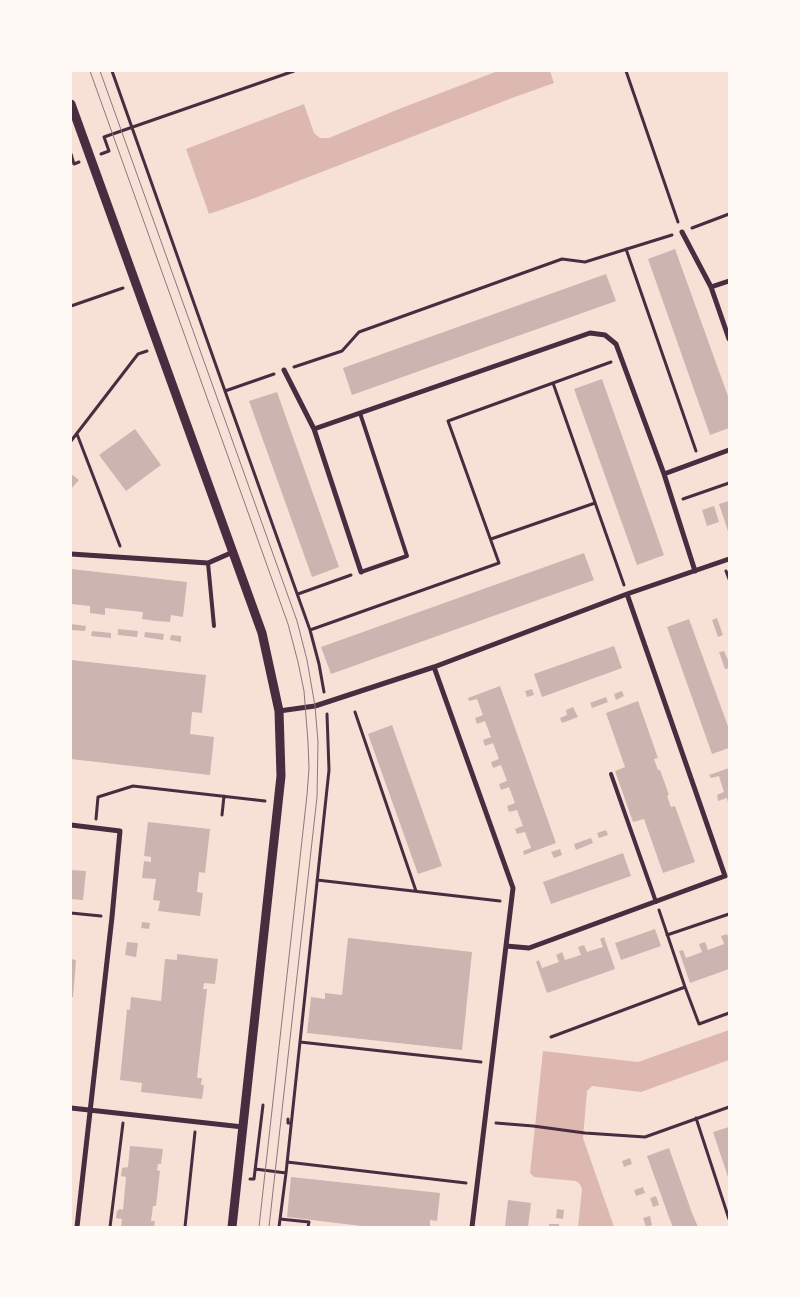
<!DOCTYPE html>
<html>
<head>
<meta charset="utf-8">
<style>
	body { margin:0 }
	#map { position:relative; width:800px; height:1298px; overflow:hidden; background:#f7e1d7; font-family:"Source Sans 3",sans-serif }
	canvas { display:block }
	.frame { position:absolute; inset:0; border:72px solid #fffaf5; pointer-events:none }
</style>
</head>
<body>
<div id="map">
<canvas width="800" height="1298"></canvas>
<div class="frame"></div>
</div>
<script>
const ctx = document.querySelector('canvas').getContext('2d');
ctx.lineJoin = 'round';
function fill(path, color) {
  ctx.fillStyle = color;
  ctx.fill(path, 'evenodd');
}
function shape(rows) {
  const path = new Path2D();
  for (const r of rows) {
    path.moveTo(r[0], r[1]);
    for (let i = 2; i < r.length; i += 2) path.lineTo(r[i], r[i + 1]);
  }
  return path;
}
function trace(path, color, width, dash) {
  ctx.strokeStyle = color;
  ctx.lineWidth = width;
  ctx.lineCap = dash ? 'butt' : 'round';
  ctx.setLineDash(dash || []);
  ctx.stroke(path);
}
fill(shape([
	[498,71,550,71,554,83,512,98,252,199,209,214,186,149,304,104,314,133,320,138,329,138,399,109],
	[729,1030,729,1060,641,1092,592,1086,587,1091,583,1138,614,1227,578,1227,582,1189,580,1184,576,1181,534,1177,530,1173,543,1051,638,1062]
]), '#dcb8b0');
fill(shape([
	[675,249,729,399,729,428,710,435,648,259],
	[606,274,616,301,352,395,343,368],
	[602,379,664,555,637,565,574,389],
	[277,392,339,567,312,577,249,401],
	[135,429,161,465,126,491,99,455],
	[71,474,79,480,71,489],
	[729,501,729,531,728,531,719,504],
	[714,506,719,522,707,526,702,510],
	[584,553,594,580,331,674,321,647],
	[71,569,187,582,183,617,171,615,170,622,156,621,142,619,143,612,105,608,105,615,90,613,90,606,71,604],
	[717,618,723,635,718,637,712,620],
	[689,619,729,729,729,748,712,754,667,627],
	[71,624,86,626,85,631,71,630],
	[118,629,138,631,137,637,118,635],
	[92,631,111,633,111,638,91,636],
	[145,632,164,634,163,640,144,637],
	[171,635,181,636,181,642,170,640],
	[614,646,622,668,542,697,534,674],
	[724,651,729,662,729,668,725,669,719,652],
	[71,660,206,675,202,713,192,712,190,734,214,737,210,775,71,759],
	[500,686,556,843,524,855,523,851,531,848,525,832,517,834,515,829,523,826,517,810,509,812,507,806,515,803,509,787,501,790,499,784,507,781,501,765,493,768,491,762,499,759,493,743,485,746,483,740,491,737,485,721,477,724,475,718,483,715,477,699,469,701,468,698],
	[532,689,534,695,527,697,525,691],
	[622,691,624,696,616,700,614,694],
	[606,697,608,702,592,708,590,703],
	[638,701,658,758,654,759,658,770,660,770,669,795,667,796,671,807,675,806,695,862,663,873,644,819,633,822,615,771,625,767,606,713],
	[573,707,578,717,562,723,560,718,567,715,566,710],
	[392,725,442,866,418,874,368,734],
	[729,768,729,803,728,803,727,798,718,801,717,795,724,792,719,776,711,778,709,775],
	[148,822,210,829,205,873,199,872,197,892,203,893,200,916,158,911,160,901,153,900,156,879,142,878,144,861,151,862,151,857,144,856],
	[606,830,608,835,599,838,597,833],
	[591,838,593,843,576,850,574,844],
	[560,849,562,855,554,858,551,852],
	[623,853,631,876,551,904,543,882],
	[71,870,86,871,83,900,71,899],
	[142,922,150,923,149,929,141,928],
	[655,929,661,946,621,960,615,943],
	[727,934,729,939,729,969,690,983,679,951,683,950,686,958,702,952,699,944,705,942,708,950,724,944,721,936],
	[604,937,615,969,547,993,536,962,539,960,542,968,559,962,556,955,562,952,565,960,581,955,578,947,584,945,587,952,603,947,600,939],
	[348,938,472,952,462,1050,307,1033,311,997,325,999,325,993,342,995],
	[127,942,138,943,136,957,125,955],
	[177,954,218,959,215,984,204,983,203,989,207,989,197,1078,202,1078,201,1085,204,1085,202,1099,141,1092,142,1083,120,1080,127,1009,130,1010,131,997,161,1001,165,959,177,960],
	[71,959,76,960,73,997,71,997],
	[729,1127,729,1177,728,1177,713,1132],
	[130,1146,163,1149,161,1164,158,1164,157,1170,160,1171,156,1206,153,1206,151,1221,155,1221,154,1227,121,1227,122,1219,116,1218,117,1211,120,1209,123,1210,126,1177,121,1176,122,1168,128,1167],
	[669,1148,692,1213,698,1227,673,1227,670,1220,647,1156],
	[630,1158,632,1164,624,1167,622,1161],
	[291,1177,440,1193,437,1221,430,1220,430,1227,370,1227,287,1217],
	[643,1187,645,1193,636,1196,634,1190],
	[656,1196,659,1205,653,1207,650,1198],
	[508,1200,531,1203,528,1227,505,1227],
	[557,1209,564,1210,563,1219,556,1218],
	[650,1216,652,1225,646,1227,643,1218],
	[549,1224,559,1224,559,1227,549,1227]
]), '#ccb4b1');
trace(shape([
	[112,71,225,391,310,630,319,664,324,692],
	[626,71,678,222],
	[71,154,74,164,79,162],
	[101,154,109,151,104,137,294,71],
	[692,228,729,214],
	[626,249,696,451],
	[71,306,123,288],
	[294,367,342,351,359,332,562,259,585,262,672,235],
	[553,383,624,585],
	[225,391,274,374],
	[77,434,120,546],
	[71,441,138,354,147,351],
	[683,499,729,483],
	[491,539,595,503],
	[726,571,729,579],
	[298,594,351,575],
	[310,630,499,563,448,421,611,362],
	[355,712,416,891],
	[222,815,224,796],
	[96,819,98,797,133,786,265,801],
	[317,880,500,901],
	[71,913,101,916],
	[667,935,729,914],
	[685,987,699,1024,729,1013],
	[551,1037,685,987,659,910],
	[300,1042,481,1062],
	[696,1118,729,1219],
	[288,1119,288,1123,291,1123],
	[496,1123,533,1126,585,1133,645,1137,729,1107],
	[287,1162,466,1183],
	[255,1169,286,1173],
	[250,1179,254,1179,263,1105],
	[280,1219,309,1222,308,1227],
	[110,1227,123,1123],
	[185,1227,195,1132],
	[279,1227,286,1173,329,770,327,714]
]), '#4a2c40', 3);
trace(shape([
	[360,413,407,556,361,572],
	[208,563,214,626],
	[611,774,656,902]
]), '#4a2c40', 4);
trace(shape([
	[682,232,711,287,729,339],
	[711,287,729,281],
	[284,370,314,429,361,572],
	[314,429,590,333,605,335,616,344,664,474,695,571],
	[664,474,729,450],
	[71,554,208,563,233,552],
	[434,667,513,888,472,1227],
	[279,711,315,706,434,667,627,594,729,559],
	[71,825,120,831,112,917,77,1227],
	[506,946,529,948,725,876,627,594],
	[71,1108,243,1127]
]), '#4a2c40', 5);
trace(shape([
	[71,104,262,633,279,711,281,776,232,1227]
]), '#4a2c40', 9);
trace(shape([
	[90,71,288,624,298,662,304,691,308,742,309,768,307,795,259,1227],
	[100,71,297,621,307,660,315,706,318,742,317,797,269,1227]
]), '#8f747c', 1);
</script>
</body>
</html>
